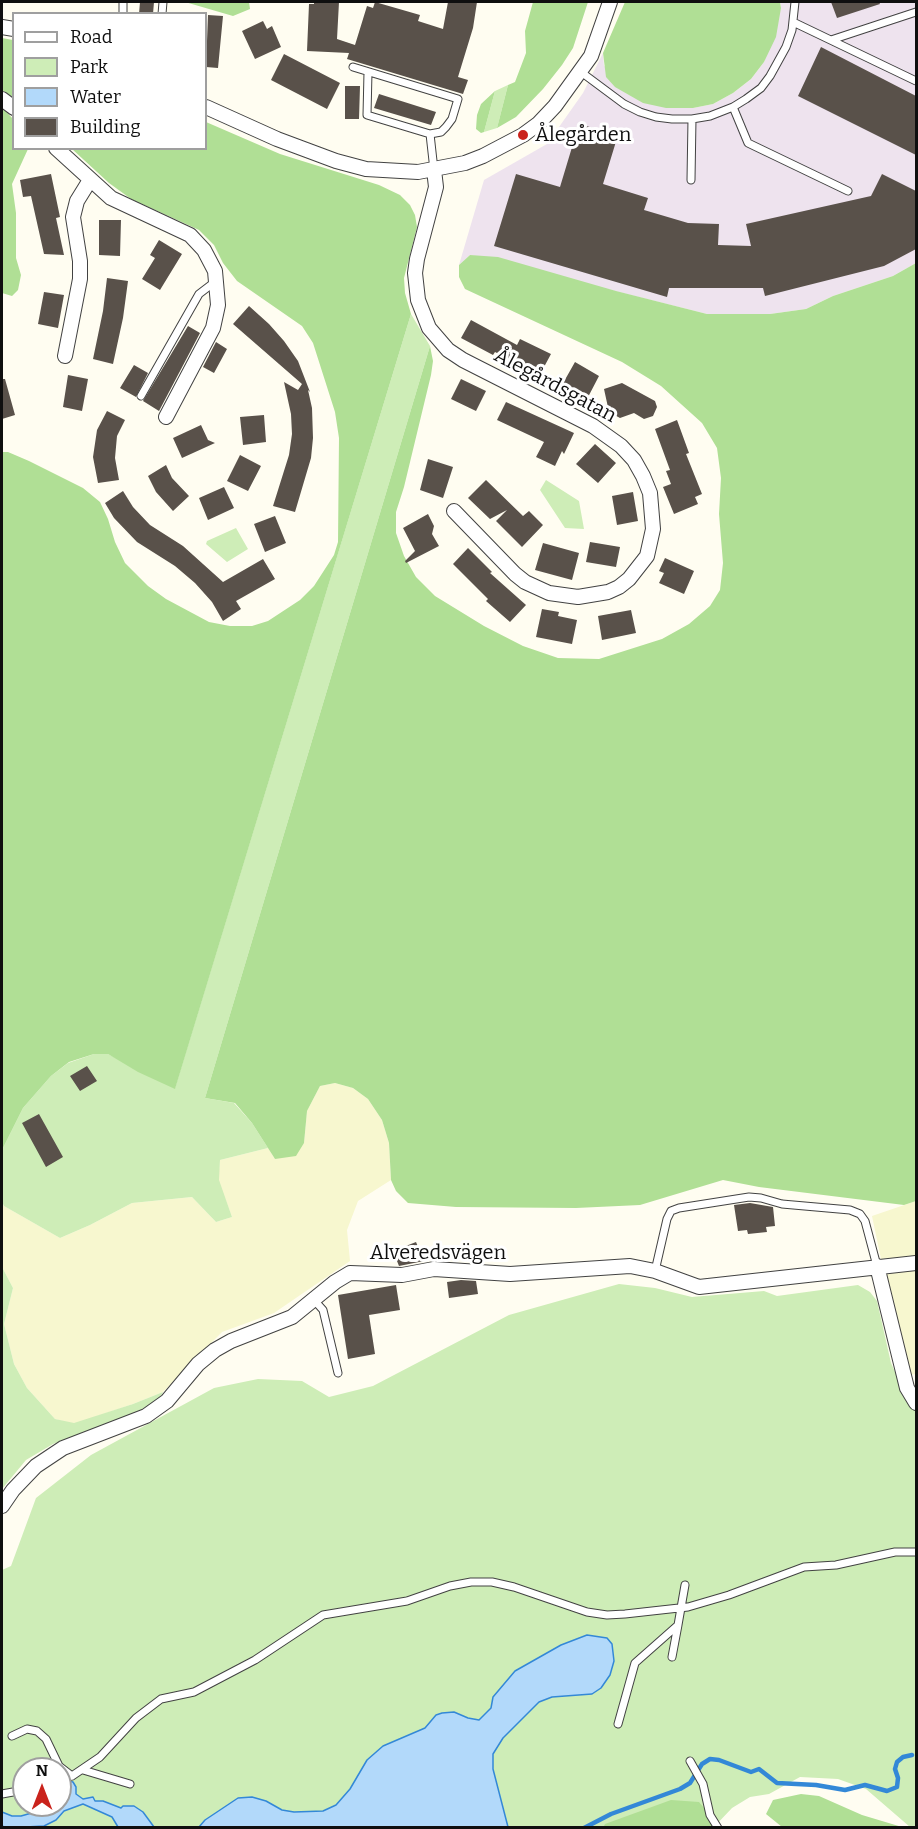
<!DOCTYPE html>
<html>
<head>
<meta charset="utf-8">
<style>
	body { margin:0 }
	#map { position:relative; width:918px; height:1829px; overflow:hidden; background:#fffdf1; font-family:Bitter,serif }
	canvas { display:block }
	.frame { position:absolute; inset:0; border:3px solid #0f0f0f; pointer-events:none }
	.legend { position:absolute; left:12px; top:12px; width:195px; height:138px; box-sizing:border-box; background:#fff; border:2px solid #9f9f9f; margin:0; padding:8px 10px; list-style:none; font-size:18px; color:#0f0f0f }
	.legend li { display:flex; align-items:center; gap:12px; height:30px }
	.legend b { width:30px; border:2px solid #9f9f9f }
	.north { position:absolute; left:12px; top:1757px; width:60px; height:60px; box-sizing:border-box; background:#fff; border:2px solid #9f9f9f; border-radius:50%; rotate:0deg; font-size:16px; font-weight:700; line-height:24px; text-align:center; color:#0f0f0f }
	.north::after { content:''; display:block; margin:auto; width:21px; height:27px; background:#ca231c; clip-path:polygon(50% 0,100% 100%,50% 72%,0 100%) }
</style>
</head>
<body>
<div id="map">
<canvas width="918" height="1829"></canvas>
<div class="frame"></div>
<ul class="legend">
<li><b style="height:8px;background:#fff"></b>Road</li>
<li><b style="height:16px;background:#ceedb7"></b>Park</li>
<li><b style="height:16px;background:#b2d9fa"></b>Water</li>
<li><b style="height:16px;background:#59514a"></b>Building</li>
</ul>
<div class="north">N</div>
</div>
<script>
const ctx = document.querySelector('canvas').getContext('2d');
ctx.lineJoin = 'round';
function fill(path, color) {
  ctx.fillStyle = color;
  ctx.fill(path, 'evenodd');
}
function shape(rows) {
  const path = new Path2D();
  for (const r of rows) {
    path.moveTo(r[0], r[1]);
    for (let i = 2; i < r.length; i += 2) path.lineTo(r[i], r[i + 1]);
  }
  return path;
}
function trace(path, color, width, dash) {
  ctx.strokeStyle = color;
  ctx.lineWidth = width;
  ctx.lineCap = dash ? 'butt' : 'round';
  ctx.setLineDash(dash || []);
  ctx.stroke(path);
}
function drawText(font, color, halo, rows, align = 'center') {
  ctx.font = font + ' Bitter,serif';
  ctx.lineWidth = 6;
  ctx.setLineDash([]);
  ctx.textBaseline = 'middle';
  ctx.strokeStyle = halo;
  ctx.fillStyle = color;
  for (const [text, x, y, turn = 0] of rows) {
    ctx.save();
    ctx.translate(x, y);
    ctx.rotate((+turn || 0) * Math.PI / 180);
    ctx.textAlign = isNaN(turn) ? turn : align;
    if (halo) ctx.strokeText(text, 0, 0);
    ctx.fillText(text, 0, 0);
    ctx.restore();
  }
}
fill(shape([
	[780,2,916,2,916,263,893,276,833,296,806,309,770,314,707,314,470,255,459,265,484,180,547,144,583,93,603,53,604,66,693,108,713,104,733,93,751,79,764,62,781,8]
]), '#eee3ee');
fill(shape([
	[335,1083,353,1088,368,1099,382,1120,389,1143,391,1180,358,1201,347,1230,350,1261,274,1313,222,1332,163,1392,133,1404,74,1424,55,1419,27,1388,14,1364,4,1324,13,1288,2,1267,2,1202,4,1206,60,1238,90,1225,132,1203,192,1197,216,1222,232,1217,218,1180,220,1160,268,1148,275,1159,304,1143,307,1111,320,1086],
	[916,1201,916,1256,881,1259,872,1216],
	[916,1269,916,1374,911,1375,885,1271]
]), '#f7f7cf');
fill(shape([
	[508,85,497,128,484,132,495,91],
	[411,314,430,346,205,1098,234,1103,252,1123,268,1148,220,1160,219,1180,232,1217,216,1222,192,1197,132,1203,90,1225,60,1238,4,1206,2,1202,2,1150,23,1108,51,1076,68,1063,94,1054,108,1054,175,1088],
	[546,480,579,501,584,529,565,528,540,490],
	[236,528,248,549,227,562,206,544,207,541],
	[2,1267,13,1288,4,1324,14,1364,27,1388,55,1419,74,1423,133,1404,163,1392,160,1398,136,1413,53,1444,26,1460,2,1489],
	[619,1284,655,1288,692,1297,764,1291,777,1296,858,1285,870,1292,877,1301,891,1363,907,1398,916,1408,916,1827,910,1827,866,1789,838,1779,800,1777,769,1794,750,1797,732,1808,714,1827,2,1828,2,1570,11,1566,36,1498,91,1455,214,1388,258,1379,302,1381,329,1397,373,1386,509,1315],
	[24,1769,60,1769,60,1805,24,1805]
]), '#ceedb7');
fill(shape([
	[185,2,249,2,250,9,233,16],
	[533,2,588,2,573,48,562,65,543,89,516,117,497,128,508,85,515,82,526,53,525,31],
	[625,2,780,2,781,8,776,37,764,62,751,79,733,93,713,104,693,108,666,108,643,103,615,87,606,77,603,53],
	[2,38,13,40,13,97,2,90],
	[495,91,484,132,481,133,476,129,477,115,481,104],
	[2,107,13,119,14,148,28,149,12,184,16,213,16,258,21,275,18,290,12,296,2,293],
	[206,122,280,154,379,185,400,195,410,205,415,215,417,227,404,278,405,293,411,314,175,1089,138,1072,108,1054,94,1054,69,1062,51,1076,23,1108,2,1150,2,452,8,452,29,461,83,488,100,502,108,519,115,542,125,563,148,586,166,599,209,622,230,626,252,626,268,621,300,600,314,586,334,555,338,542,339,438,335,412,313,343,302,326,237,281,223,263,214,245,199,230,131,199,109,183,72,149,206,148],
	[470,255,498,257,616,291,707,314,770,314,806,309,833,296,893,276,916,263,916,1201,904,1205,759,1187,723,1180,640,1205,576,1208,456,1207,408,1203,396,1191,391,1180,389,1143,382,1120,368,1099,353,1088,335,1083,320,1086,307,1111,304,1143,296,1156,275,1159,252,1123,235,1103,205,1098,430,346,433,361,431,375,404,487,396,512,396,533,404,556,416,577,435,596,484,626,523,646,558,658,599,659,662,639,689,624,710,606,720,590,723,563,719,514,721,478,717,448,702,423,661,386,622,362,465,289,459,277,459,265],
	[801,1794,819,1796,862,1815,902,1827,782,1827,766,1814,773,1800],
	[671,1800,699,1802,720,1827,603,1828,605,1824]
]), '#b0df95');
const water = shape([
	[587,1635,607,1638,612,1644,614,1661,610,1675,601,1688,592,1694,552,1697,539,1702,503,1738,493,1754,493,1769,508,1827,199,1827,205,1820,238,1798,252,1797,266,1801,282,1810,294,1812,323,1811,336,1805,350,1789,367,1760,383,1746,425,1728,436,1715,442,1713,454,1712,468,1718,479,1720,491,1708,493,1697,515,1671,561,1645,587,1635],
	[69,1781,73,1782,76,1787,76,1794,83,1799,93,1797,95,1801,103,1801,121,1808,123,1806,134,1806,143,1812,154,1827,118,1827,112,1817,83,1804,64,1811,56,1820,44,1826,7,1828,2,1826,2,1812,12,1816,21,1816,60,1805,68,1792,69,1781]
]);
fill(water, '#b2d9fa');
trace(water, '#3388d7', 1.5);
trace(shape([
	[584,1828,611,1814,680,1789,690,1783,702,1764,710,1759,719,1760,751,1772,759,1769,777,1783,816,1785,845,1790,865,1785,887,1791,897,1787,898,1778,895,1769,897,1762,903,1757,912,1755]
]), '#3388d7', 4.5);
fill(shape([
	[140,2,154,2,153,14,139,14],
	[314,2,339,2,337,39,355,45,367,6,373,8,375,2,420,15,418,21,443,29,448,2,477,2,473,28,458,77,468,80,463,94,347,59,349,53,307,51,309,4,314,4],
	[831,2,879,2,880,4,837,18],
	[208,15,223,16,218,68,206,67],
	[263,21,267,29,272,26,281,47,255,59,242,31],
	[821,47,916,96,916,155,798,96],
	[284,54,340,83,327,109,271,80],
	[345,86,360,86,359,119,345,119],
	[379,94,436,112,431,125,374,108],
	[579,124,618,135,603,184,648,198,644,210,688,223,719,224,718,245,751,246,746,224,871,196,882,174,916,191,916,249,884,266,765,296,763,288,669,288,667,297,494,246,516,174,560,187],
	[51,174,60,217,56,218,64,255,44,254,31,196,23,197,20,180],
	[99,220,121,220,120,256,99,255],
	[159,240,182,254,160,290,142,279,155,258,150,255],
	[107,278,128,281,123,318,113,364,93,359,103,311],
	[44,292,64,295,58,328,38,324],
	[249,306,269,324,284,341,298,361,310,392,308,390,312,408,313,438,311,458,295,512,273,506,289,455,292,434,291,414,284,382,298,390,302,384,233,324],
	[471,320,517,345,520,339,551,354,537,380,514,368,517,363,495,352,493,355,461,338],
	[188,326,200,333,159,411,143,401],
	[216,342,227,349,214,373,203,367],
	[575,362,599,376,587,399,562,385],
	[134,365,148,373,136,397,120,388],
	[68,375,88,379,82,411,63,407],
	[2,379,5,379,15,415,2,419],
	[461,379,486,391,476,411,451,399],
	[622,383,655,401,657,407,653,416,644,419,634,413,620,418,609,412,604,389],
	[506,402,574,433,564,454,562,451,555,466,536,457,544,442,497,420],
	[107,411,125,420,117,436,115,458,119,480,98,483,93,457,97,430],
	[264,415,266,442,243,445,240,417],
	[677,420,689,453,686,454,702,494,695,497,698,504,674,514,663,487,671,484,666,471,670,470,655,429],
	[201,425,208,440,215,443,182,458,173,438],
	[595,444,616,463,598,483,576,464],
	[240,455,261,466,248,491,227,481],
	[428,459,453,467,443,498,420,490],
	[166,465,172,478,189,496,173,511,156,492,148,476],
	[486,480,523,516,529,511,543,525,522,547,496,521,507,510,490,519,468,498],
	[224,487,234,508,208,520,199,498],
	[123,491,133,507,150,525,183,546,223,582,263,559,275,579,236,601,241,609,223,621,212,602,195,583,175,566,137,542,114,518,105,503],
	[633,492,638,521,617,525,612,496],
	[428,514,434,526,432,534,439,546,406,563,405,561,415,551,403,528],
	[275,516,286,543,265,552,254,524],
	[590,542,620,547,616,567,586,562],
	[543,543,579,553,572,580,535,570],
	[468,548,492,572,490,573,526,605,510,622,486,601,488,599,453,564],
	[665,558,694,571,684,594,659,583,664,573,659,571],
	[542,609,559,612,558,616,577,620,572,644,536,637],
	[631,610,636,633,602,640,598,616],
	[87,1066,97,1081,80,1091,70,1076],
	[39,1114,63,1157,46,1167,22,1123],
	[750,1203,773,1207,775,1226,766,1227,767,1232,748,1234,747,1230,738,1231,734,1205],
	[416,1242,424,1261,399,1266,393,1251],
	[461,1280,476,1281,478,1294,449,1298,447,1282],
	[396,1285,400,1310,369,1315,375,1354,348,1359,338,1295]
]), '#59514a');
const service = shape([
	[123,14,123,2],
	[162,14,163,2],
	[793,22,916,81],
	[831,40,916,12],
	[353,67,458,99,452,119,446,127,441,132,430,134,434,170],
	[368,72,367,115,430,134],
	[581,72,624,104,640,112,656,117,672,119,692,119,710,116,733,107,746,99,761,88,770,76,786,47,792,30,795,2],
	[733,107,748,143,848,191],
	[691,180,692,119],
	[141,396,199,294,216,281],
	[655,1271,667,1219,671,1211,679,1208,749,1197,761,1198,782,1204,850,1210,860,1214,865,1221,877,1266],
	[314,1300,323,1310,338,1373],
	[672,1657,678,1625],
	[618,1724,635,1663,678,1625,685,1585],
	[12,1736,27,1729,37,1731,46,1739,59,1766,72,1776],
	[690,1761,703,1784,710,1815,718,1828],
	[83,1770,130,1784],
	[60,1779,72,1776,100,1757,136,1718,161,1699,194,1692,255,1660,323,1615,407,1601,450,1586,471,1582,492,1582,514,1587,587,1612,607,1615,625,1614,688,1607,729,1595,804,1567,836,1565,895,1552,916,1552],
	[2,1794,24,1790]
]);
const minor = shape([
	[2,27,14,29],
	[2,99,14,108],
	[206,107,277,139,336,161,366,169,418,172,465,163,483,156,523,135,538,124,555,106,591,56,610,2],
	[56,148,111,198,190,235,204,250,215,271,218,305,213,328,166,417],
	[434,170,436,187,417,259,415,273,418,300,429,328,448,350,463,360,593,426,621,446,634,460,643,476,650,493,653,529,647,556,629,579,619,587,608,592,578,597,549,593,525,582,515,574,454,511],
	[65,356,80,279,80,261,73,217,77,201,90,180],
	[877,1266,907,1388,916,1403],
	[2,1506,13,1490,36,1466,63,1448,146,1416,167,1401,198,1364,215,1350,231,1341,292,1317,335,1282,350,1273,402,1275,434,1269,510,1274,630,1266,655,1271,699,1287,916,1263]
]);
trace(service, '#424242', 9);
trace(minor, '#424242', 16);
trace(service, '#fff', 7);
trace(minor, '#fff', 14);
for (const [x, y, r, color] of [
	[523,135,6,"#ca231c"]
]) {
  const dot = new Path2D();
  dot.arc(x, y, r, 0, 2 * Math.PI);
  ctx.fillStyle = color;
  ctx.fill(dot);
  trace(dot, '#fff', 2);
}
drawText('20px', '#0f0f0f', '#fff', [
	["Ålegården",535,135]
], 'left');
drawText('20px', '#0f0f0f', '#fff', [
	["Ålegårdsgatan",555,386,28],
	["Alveredsvägen",438,1253]
]);
</script>
</body>
</html>
